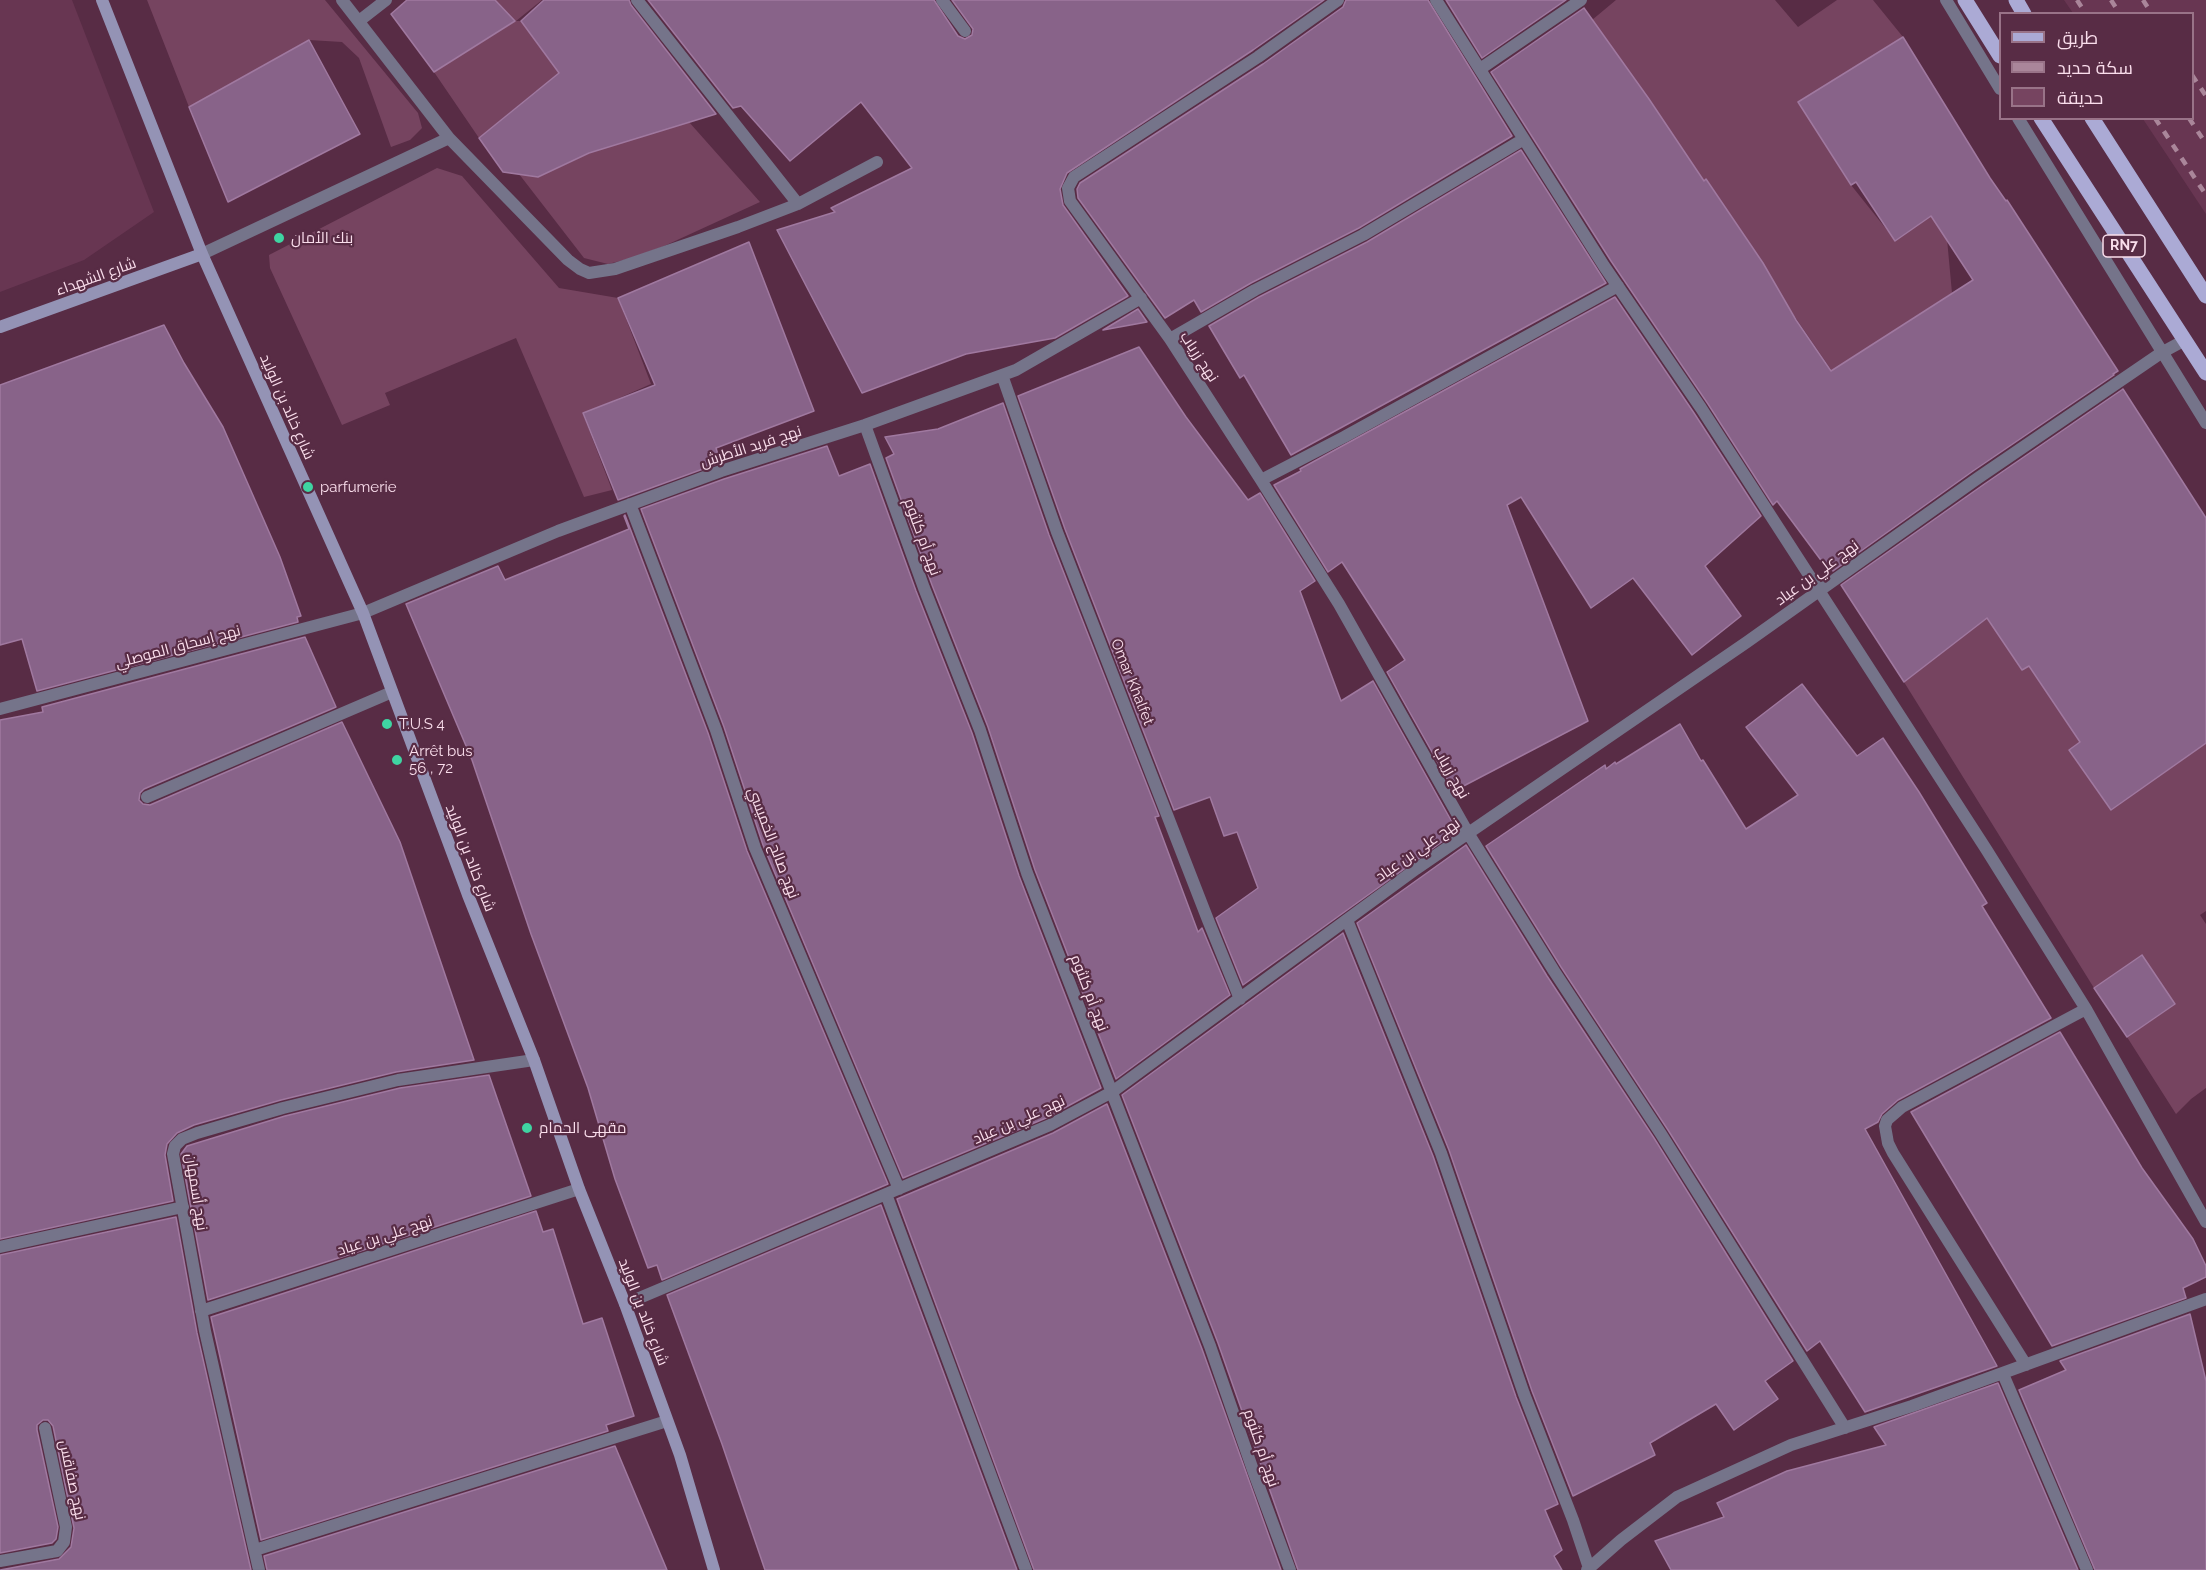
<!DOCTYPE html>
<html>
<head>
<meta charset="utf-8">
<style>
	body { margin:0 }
	#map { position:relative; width:2206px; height:1570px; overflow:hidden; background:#582c45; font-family:Raleway,Cairo,sans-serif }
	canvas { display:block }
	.legend { position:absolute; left:1999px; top:12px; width:195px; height:108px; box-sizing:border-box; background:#582c45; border:2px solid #997388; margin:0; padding:8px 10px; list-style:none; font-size:18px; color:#fadeec }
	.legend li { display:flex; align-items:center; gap:12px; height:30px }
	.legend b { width:30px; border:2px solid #997388 }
</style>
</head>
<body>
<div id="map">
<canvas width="2206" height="1570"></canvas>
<ul class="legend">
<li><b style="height:8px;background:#abaad5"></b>طريق</li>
<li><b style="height:8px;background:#aa869a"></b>سكة حديد</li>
<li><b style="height:16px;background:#764460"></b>حديقة</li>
</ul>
</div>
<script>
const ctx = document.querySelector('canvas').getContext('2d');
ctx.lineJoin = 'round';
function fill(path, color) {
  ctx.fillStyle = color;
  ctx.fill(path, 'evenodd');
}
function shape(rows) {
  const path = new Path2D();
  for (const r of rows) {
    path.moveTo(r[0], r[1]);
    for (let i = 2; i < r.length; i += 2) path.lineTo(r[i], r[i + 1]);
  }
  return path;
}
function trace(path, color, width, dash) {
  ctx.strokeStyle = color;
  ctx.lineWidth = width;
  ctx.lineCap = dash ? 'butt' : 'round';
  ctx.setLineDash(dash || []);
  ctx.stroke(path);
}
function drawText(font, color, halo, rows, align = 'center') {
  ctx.font = font + ' Raleway,Cairo,sans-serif';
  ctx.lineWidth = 4.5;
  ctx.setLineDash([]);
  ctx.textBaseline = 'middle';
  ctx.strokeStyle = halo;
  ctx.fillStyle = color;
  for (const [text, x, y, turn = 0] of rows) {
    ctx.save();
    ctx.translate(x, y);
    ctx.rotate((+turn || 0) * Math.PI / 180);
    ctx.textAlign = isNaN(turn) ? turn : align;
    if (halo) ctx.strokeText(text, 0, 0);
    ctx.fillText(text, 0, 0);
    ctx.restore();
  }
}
fill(shape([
	[0,0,72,0,154,212,84,260,0,292],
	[2064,0,2206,0,2206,214,2143,119,2192,118,2192,14,2073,13]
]), '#683652');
fill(shape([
	[147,0,325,0,418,113,422,128,410,140,391,147,359,58,342,42,309,40,189,107],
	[495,0,542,0,516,21,521,21,565,82,546,98,536,91,479,138,434,72,514,22],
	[1616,0,1775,0,1798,27,1837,0,1873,0,1903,37,1798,102,1851,185,1895,240,1938,211,1947,239,1952,293,1877,342,1856,406,1592,20],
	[689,122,760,202,662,247,628,259,608,264,584,258,519,174,538,177,594,151],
	[437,168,462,176,559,288,618,298,651,384,583,414,612,490,584,497,516,338,385,393,390,405,342,425,270,268,269,255],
	[1987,618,2022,670,2029,666,2080,742,2069,750,2111,810,2206,743,2206,911,2200,915,2206,924,2206,1088,2191,1099,2176,1114,2127,1037,2175,1004,2142,956,2094,988,1904,682]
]), '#764460');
const building = shape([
	[407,0,495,0,515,21,434,72,391,14,407,0],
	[544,0,629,0,631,5,716,114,589,153,538,177,503,172,479,138,559,73,521,21,544,0],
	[648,0,934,0,958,36,965,39,972,35,973,29,952,0,1324,0,1253,50,1067,173,1060,189,1063,205,1128,296,1055,338,966,354,862,393,777,230,835,212,831,208,912,168,861,102,790,161,741,106,733,108,648,0],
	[1346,0,1428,0,1512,136,1359,228,1251,283,1201,312,1194,300,1165,318,1078,198,1077,189,1080,183,1263,64,1343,7,1346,0],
	[1446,0,1566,0,1482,58,1446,0],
	[1584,8,1649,99,1704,181,1706,179,1763,263,1796,320,1831,371,1973,280,1931,216,1895,241,1856,182,1851,185,1798,102,1903,37,1990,178,2006,201,2007,200,2118,371,2113,374,2114,375,1973,471,1833,571,1832,570,1829,571,1777,501,1773,505,1708,404,1611,261,1491,72,1584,8],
	[309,40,360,134,228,202,189,107,309,40],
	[1521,150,1606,283,1291,455,1244,375,1240,378,1209,326,1259,297,1367,242,1521,150],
	[749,242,814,411,716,448,720,462,725,461,618,500,583,413,655,385,618,298,749,242],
	[1615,297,1694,413,1761,516,1705,566,1741,616,1692,655,1633,578,1591,608,1521,497,1507,505,1588,721,1454,791,1387,672,1405,660,1342,562,1328,572,1274,485,1301,471,1300,469,1615,297],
	[1138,309,1147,322,1103,330,1138,309],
	[164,325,184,363,223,427,280,557,301,616,297,617,298,622,37,691,22,639,0,645,0,385,164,325],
	[1139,347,1186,417,1248,500,1260,493,1315,581,1300,591,1341,701,1373,681,1457,831,1243,985,1216,918,1258,888,1237,832,1224,836,1210,797,1174,810,1065,529,1018,396,1139,347],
	[2123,389,2206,518,2206,743,2111,810,2069,750,2080,742,2029,666,2022,670,1987,618,1904,682,1841,585,1983,485,2123,389],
	[1003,403,1049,535,1159,816,1155,817,1198,932,1202,928,1230,995,1116,1079,1035,870,988,727,932,585,886,458,894,454,885,437,938,429,1003,403],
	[827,446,839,476,870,464,916,591,972,733,1019,876,1101,1088,1046,1118,903,1178,763,845,724,727,641,509,724,479,827,446],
	[625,515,708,733,747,851,888,1184,662,1280,657,1265,648,1268,615,1179,588,1088,531,934,472,760,406,604,498,566,505,580,629,529,624,516,625,515],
	[305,637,336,707,144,789,140,793,139,800,143,804,150,805,342,722,400,842,474,1060,396,1072,281,1100,194,1125,177,1133,167,1144,165,1155,173,1201,0,1239,0,720,43,712,42,707,305,637],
	[1802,684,1857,756,1883,738,1919,792,1987,903,1982,906,2051,1018,1898,1100,1882,1114,1878,1122,1865,1129,1997,1366,1865,1412,1820,1341,1807,1351,1668,1130,1561,967,1486,846,1605,765,1606,769,1615,762,1616,764,1680,724,1701,761,1703,760,1746,829,1798,795,1746,727,1802,684],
	[1466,845,1547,976,1654,1138,1793,1361,1765,1381,1778,1399,1734,1430,1716,1404,1650,1443,1655,1455,1573,1496,1532,1391,1449,1150,1357,923,1466,845],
	[1343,933,1433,1156,1516,1397,1558,1504,1545,1510,1562,1550,1554,1556,1562,1570,1298,1570,1218,1343,1122,1095,1343,933],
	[2142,955,2175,1004,2127,1037,2094,988,2142,955],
	[2060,1032,2142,1168,2193,1239,2206,1266,2206,1277,2183,1288,2186,1298,2052,1346,1911,1112,2060,1032],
	[489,1075,531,1196,208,1300,181,1154,187,1146,285,1116,400,1088,489,1075],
	[1107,1104,1202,1349,1281,1570,1034,1570,897,1199,1053,1133,1107,1104],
	[881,1205,1017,1570,765,1570,722,1444,667,1295,881,1205],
	[536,1211,543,1232,553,1229,583,1324,602,1318,634,1416,606,1425,608,1431,261,1540,211,1317,536,1211],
	[176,1217,197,1333,251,1570,0,1570,59,1559,71,1547,74,1528,53,1426,48,1420,43,1420,37,1425,37,1430,58,1527,56,1539,52,1543,0,1553,0,1255,176,1217],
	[2190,1314,2206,1381,2206,1570,2095,1570,2019,1390,2066,1370,2060,1361,2190,1314],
	[1998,1383,2078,1570,1671,1570,1655,1541,1724,1517,1717,1503,1787,1471,1886,1445,1874,1427,1998,1383],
	[615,1446,667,1570,267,1570,264,1556,615,1446]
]);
fill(building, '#886389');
trace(building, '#a079a0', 1.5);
trace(shape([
	[342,0,449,138,568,260,580,269,589,273,615,269,738,227,798,204,877,162],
	[637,0,798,204],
	[942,0,965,31],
	[1338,0,1258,57,1074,177,1068,188,1070,201,1170,339,1261,480,1339,604,1468,833,1554,971,1661,1134,1845,1428],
	[1436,0,1604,266,1701,408,1986,849,2086,1009,2206,1222],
	[1946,0,2000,89],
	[359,21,386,0],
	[1480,69,1581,0],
	[2018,118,2206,423],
	[202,254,449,138],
	[1170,339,1255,290,1363,235,1524,139],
	[1002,375,1057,532,1208,920,1240,999],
	[865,425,924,588,980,730,1027,873,1210,1346,1254,1473,1290,1570],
	[1261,480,1344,437,1618,286],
	[630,504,716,730,755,848,899,1189],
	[0,709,363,613,558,531,721,471,865,425,1016,370,1141,298],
	[147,797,392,692],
	[1347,920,1441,1153,1524,1394,1573,1520,1589,1568],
	[886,1194,1026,1570],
	[0,1247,183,1207],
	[625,1304,1050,1125,1112,1092,1416,869,1747,642,1978,478,2161,353,2185,340],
	[201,1311,579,1189],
	[2026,1365,1893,1153,1888,1143,1885,1126,1887,1120,1902,1107,2086,1009],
	[2003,1374,2087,1570],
	[255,1550,667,1421],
	[0,1561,57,1551,64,1542,66,1527,45,1428],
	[259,1570,205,1331,173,1154,175,1146,182,1139,197,1133,283,1108,398,1080,534,1060],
	[1587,1570,1621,1540,1677,1497,1791,1445,1912,1406,2206,1299]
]), '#75748a', 12);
trace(shape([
	[102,0,202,254,363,613,468,895,534,1060,579,1189,625,1304,680,1455,714,1570],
	[0,327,202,254]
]), '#9493b5', 12);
trace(shape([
	[1965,0,2000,56],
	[2016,0,2024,14],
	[2041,118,2206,373],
	[2092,118,2206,296]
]), '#abaad5', 15);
trace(shape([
	[2077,0,2086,14],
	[2111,0,2120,14],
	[2143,0,2152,14],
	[2192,75,2206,96],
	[2155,118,2206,195],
	[2189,118,2206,144]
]), '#aa869a', 4.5, [8, 8]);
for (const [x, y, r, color] of [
	[279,238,6,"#3fd4a2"],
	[308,487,6,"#3fd4a2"],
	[387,724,6,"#3fd4a2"],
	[397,760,6,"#3fd4a2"],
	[527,1128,6,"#3fd4a2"]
]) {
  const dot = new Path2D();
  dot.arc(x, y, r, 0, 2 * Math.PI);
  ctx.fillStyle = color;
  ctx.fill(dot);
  trace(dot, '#582c45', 2);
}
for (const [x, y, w] of [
	[2124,246,42]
]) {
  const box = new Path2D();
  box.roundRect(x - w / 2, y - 11, w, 22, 4.5);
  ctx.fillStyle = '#582c45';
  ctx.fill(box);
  trace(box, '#fadeec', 1.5);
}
drawText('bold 14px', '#fadeec', null, [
	["RN7",2124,246]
]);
drawText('15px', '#fadeec', '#582c45', [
	["بنك الأمان",291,238],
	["parfumerie",320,487],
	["T.U.S 4",399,724],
	["Arrêt bus",409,751],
	["56 , 72",409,768],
	["مقهى الحمام",539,1128]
], 'left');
drawText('15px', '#fadeec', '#582c45', [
	["شارع الشهداء",96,277,-20],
	["نهج زرياب",1199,357,57],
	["شارع خالد بن الوليد",287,407,66],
	["نهج فريد الأطرش",751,447,-18],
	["نهج أم كلثوم",922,537,70],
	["نهج علي بن عياد",1817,573,-36],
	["نهج إسحاق الموصلي",178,647,-15],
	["Omar Khalfet",1132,682,68],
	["نهج زرياب",1451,773,60],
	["نهج صالح الخميسي",773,843,69],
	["نهج علي بن عياد",1418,850,-35],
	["شارع خالد بن الوليد",470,858,69],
	["نهج أم كلثوم",1089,993,69],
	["نهج علي بن عياد",1019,1120,-24],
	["نهج أسمهان",196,1192,81],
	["نهج علي بن عياد",385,1236,-18],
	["شارع خالد بن الوليد",643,1312,69],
	["نهج أم كلثوم",1261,1448,71],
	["نهج صفاقس",72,1480,78]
]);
</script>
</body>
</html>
